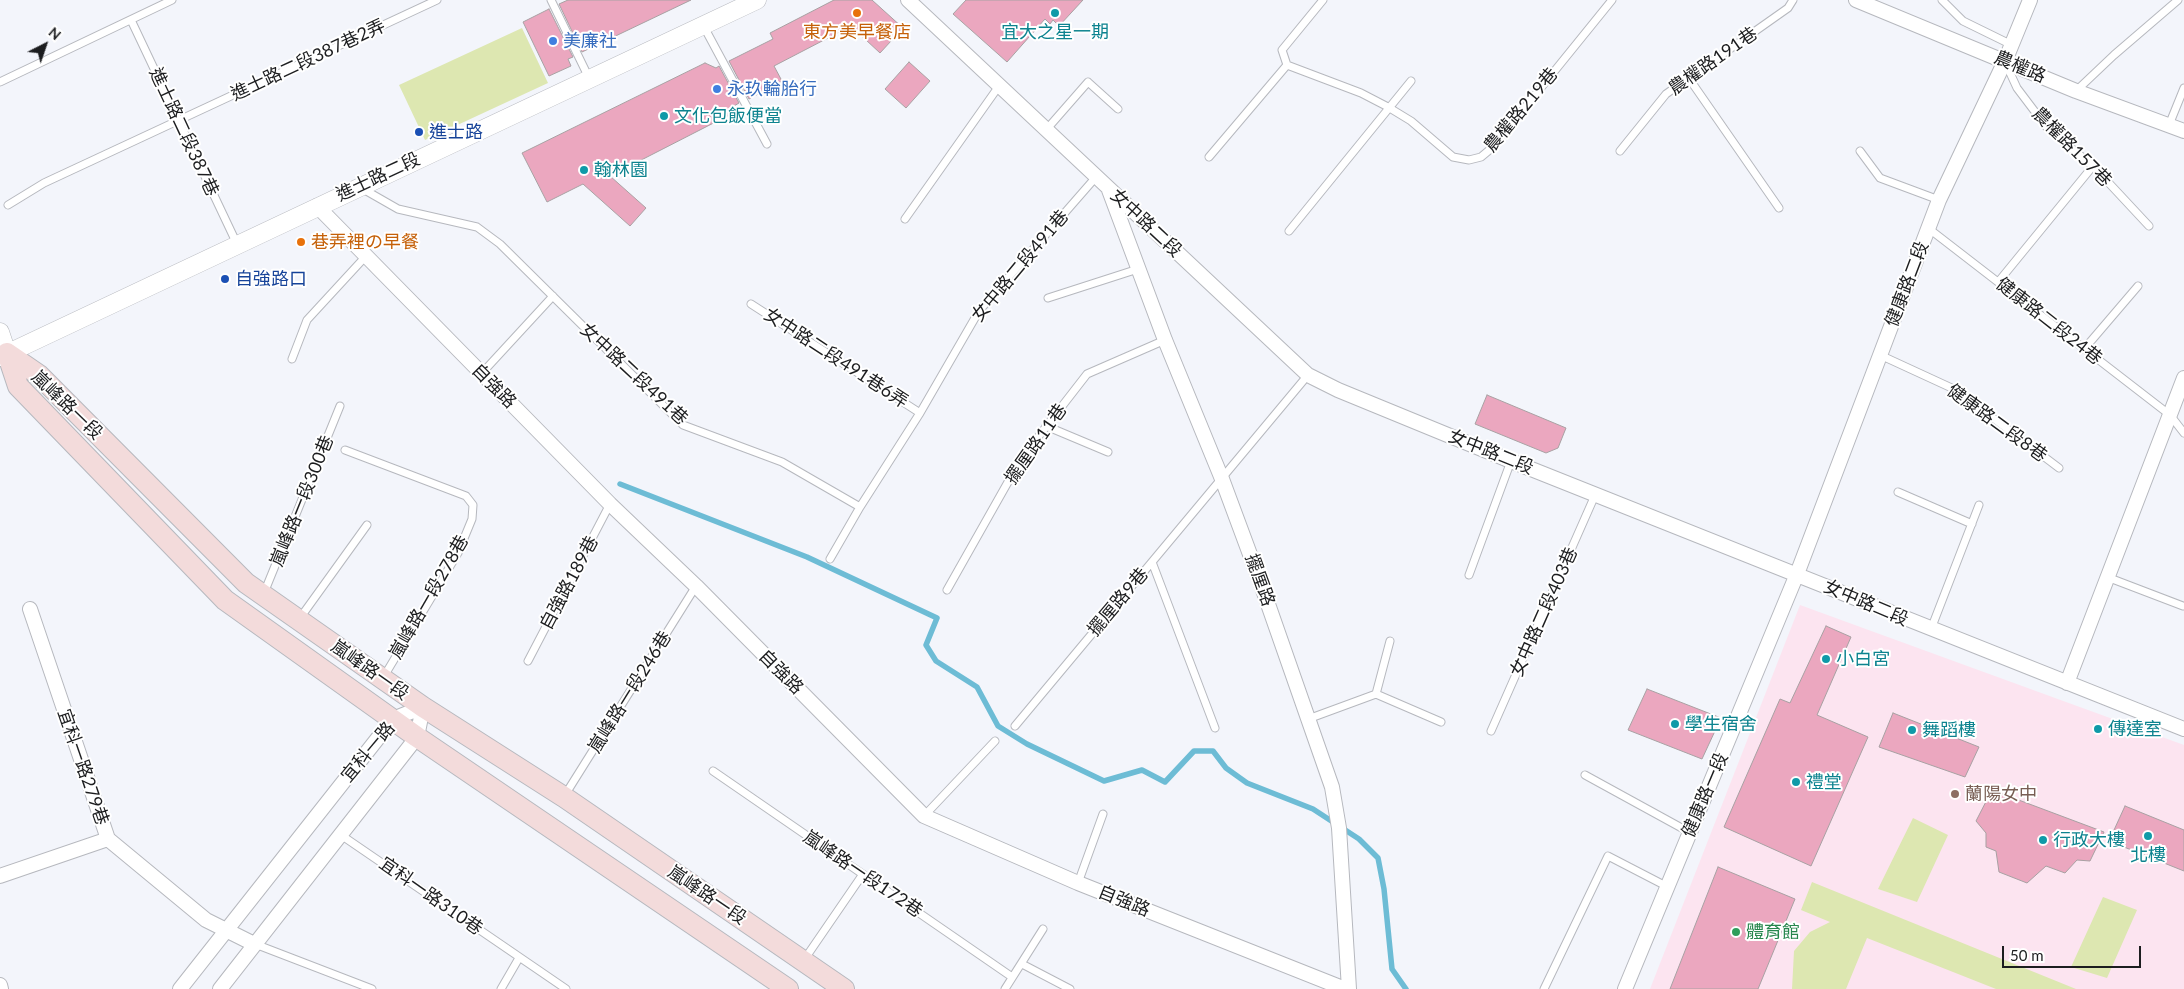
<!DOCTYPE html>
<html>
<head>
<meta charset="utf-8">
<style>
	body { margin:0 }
	#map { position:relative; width:2184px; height:989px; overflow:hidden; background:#f3f5fb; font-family:Lato,sans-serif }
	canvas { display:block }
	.north { position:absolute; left:20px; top:20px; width:50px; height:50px; -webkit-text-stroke:4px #fff; paint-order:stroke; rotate:41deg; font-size:14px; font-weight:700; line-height:20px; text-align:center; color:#1c1d1f }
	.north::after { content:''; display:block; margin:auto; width:18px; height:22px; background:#1c1d1f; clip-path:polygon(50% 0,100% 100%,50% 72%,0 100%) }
	.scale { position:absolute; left:2002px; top:946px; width:139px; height:22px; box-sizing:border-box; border:2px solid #1c1d1f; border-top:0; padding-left:6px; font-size:15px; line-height:18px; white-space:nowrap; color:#1c1d1f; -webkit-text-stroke:4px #fff; paint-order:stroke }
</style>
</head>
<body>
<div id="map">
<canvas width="2184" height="989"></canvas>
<div class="north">N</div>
<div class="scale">50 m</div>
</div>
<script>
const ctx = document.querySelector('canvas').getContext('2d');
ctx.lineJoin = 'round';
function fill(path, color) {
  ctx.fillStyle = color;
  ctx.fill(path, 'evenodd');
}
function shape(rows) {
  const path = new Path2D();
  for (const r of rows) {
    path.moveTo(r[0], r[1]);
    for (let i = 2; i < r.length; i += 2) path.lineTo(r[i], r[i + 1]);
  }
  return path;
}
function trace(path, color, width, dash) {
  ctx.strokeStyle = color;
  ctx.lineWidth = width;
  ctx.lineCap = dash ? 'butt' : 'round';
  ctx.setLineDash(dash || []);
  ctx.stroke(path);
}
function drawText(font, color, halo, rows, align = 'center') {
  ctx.font = font + ' Lato,"Noto Sans TC","Noto Sans JP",sans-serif';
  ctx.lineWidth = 4;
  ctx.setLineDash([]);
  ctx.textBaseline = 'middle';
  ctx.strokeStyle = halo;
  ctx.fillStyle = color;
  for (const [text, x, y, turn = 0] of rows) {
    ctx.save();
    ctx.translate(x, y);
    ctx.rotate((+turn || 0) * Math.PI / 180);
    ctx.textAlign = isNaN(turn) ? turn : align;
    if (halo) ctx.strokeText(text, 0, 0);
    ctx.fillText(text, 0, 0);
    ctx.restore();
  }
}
fill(shape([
	[1800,605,2184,745,2184,989,1650,989]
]), '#fce4f0');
fill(shape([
	[522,28,548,83,425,140,399,85],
	[1913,818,1948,835,1917,902,1878,889],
	[1812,882,2076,989,1996,989,1867,938,1846,989,1792,989,1794,951,1810,932,1830,922,1801,910],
	[2103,897,2137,910,2107,978,2071,967]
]), '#dde7b1');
trace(shape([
	[620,484,807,557,937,618,926,645,936,661,977,687,998,726,1027,744,1104,781,1142,770,1165,782,1194,751,1213,751,1226,768,1247,783,1313,809,1359,839,1378,858,1384,889,1392,969,1406,989]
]), '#6dbcd5', 5.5);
const building = shape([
	[568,0,691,0,582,52,559,4,568,0],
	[834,0,872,0,903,28,880,53,851,26,774,66,782,81,749,99,729,61,773,39,770,33,834,0],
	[966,0,1083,0,1059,26,1053,20,1050,24,1045,19,1007,62,953,14,966,0],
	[549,9,573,57,568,59,571,66,549,76,523,22,549,9],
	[909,62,930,81,906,108,885,89,909,62],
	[705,63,716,68,719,66,739,103,734,106,737,111,610,176,646,208,630,226,583,184,547,202,522,153,705,63],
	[1487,395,1566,428,1558,448,1546,453,1475,424,1487,395],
	[1826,626,1851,637,1817,715,1868,737,1811,866,1724,827,1780,699,1790,703,1826,626],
	[1647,689,1721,718,1702,759,1628,730,1647,689],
	[1893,713,1979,747,1965,777,1879,747,1893,713],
	[1992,790,2104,832,2090,861,2077,860,2065,873,2046,866,2027,883,1999,872,1996,851,1986,847,1986,833,1976,821,1992,790],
	[2125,806,2184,830,2184,871,2109,841,2125,806],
	[1718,867,1795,899,1758,989,1670,989,1718,867]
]);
fill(building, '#eba7bf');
trace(building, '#a8a1a3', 1);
const service = shape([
	[551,0,589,78],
	[1942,0,1963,21,2012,45],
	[131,20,237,244],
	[703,25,767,144],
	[2006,64,2017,88,2048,129,2093,166,2149,226],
	[1287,65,1282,50,1323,0],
	[1688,77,1779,208],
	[0,82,172,0],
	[2076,91,2114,55,2178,0],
	[2169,125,2184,88],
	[1046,130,1088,82,1118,109],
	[1620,151,1666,94,1788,8,1793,0],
	[1860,151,1880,178,1939,200],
	[1209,157,1287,65,1361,93,1388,107,1411,121,1453,157,1469,160,1481,157,1493,147,1612,0],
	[363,189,398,209,477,227,500,244,683,425,782,462,860,507],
	[8,205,44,183,437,0],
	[905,219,999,86],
	[1928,228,2170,415,2184,433],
	[1289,231,1411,81],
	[1999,281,2093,166],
	[1048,298,1138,269],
	[751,304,920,413],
	[2085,348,2138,286],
	[1880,355,1956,390,2059,468],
	[292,359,307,320,366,256],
	[482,373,553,296],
	[1046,426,1108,452],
	[345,450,466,496,473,505,472,519,458,553,383,678],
	[1898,492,1972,524],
	[830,559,860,507,920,413,979,311,1096,177],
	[1152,562,1215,728],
	[1469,575,1511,461],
	[2107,577,2183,606],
	[947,590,1021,459,1087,374,1165,340],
	[264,593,340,406],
	[300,618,367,525],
	[1931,629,1979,505],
	[528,661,610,504],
	[1376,694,1390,641],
	[1308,719,1376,694,1441,722],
	[1015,726,1308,375],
	[1491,731,1596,493],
	[713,771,1012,977],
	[1585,775,1689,832],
	[565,795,696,586],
	[924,816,995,741],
	[341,835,566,989],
	[1078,883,1103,814],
	[255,944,372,989],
	[804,960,863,874],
	[1022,964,1070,989],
	[501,989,519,958],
	[1005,989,1043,929],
	[1544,989,1608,856,1666,886]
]);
const minor = shape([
	[908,0,1308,375,1338,390,1511,461,2184,729],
	[1856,0,2076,91,2184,131],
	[1109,190,1165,340,1222,479,1261,584,1332,787,1339,828,1349,989],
	[317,206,610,504,696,586,924,816,1078,883,1345,989],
	[30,609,108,839,206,920,254,944],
	[2067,683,2184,378],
	[0,876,108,839],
	[0,985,1,989],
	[180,989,393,719,423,707],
	[220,989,417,737,423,707],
	[1625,989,1797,574,1939,200,2005,61,2030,0]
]);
const tertiary = shape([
	[0,332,7,353],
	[0,357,757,0]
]);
const secondary = shape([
	[7,353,39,375,246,583,423,707,564,797,844,989],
	[7,353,18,386,225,600,417,737,788,989]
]);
trace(service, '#b6b8be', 9);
trace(minor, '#b6b8be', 16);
trace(tertiary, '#b6b8be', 19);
trace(secondary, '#b6b8be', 22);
trace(service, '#fff', 7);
trace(minor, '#fff', 14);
trace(tertiary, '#fff', 18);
trace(secondary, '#f3dbdb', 20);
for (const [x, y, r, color] of [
	[857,13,5,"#e8710a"],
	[1055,13,5,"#0f9aa8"],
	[553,41,5,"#3f7fe0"],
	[717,89,5,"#3f7fe0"],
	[664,116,5,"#0f9aa8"],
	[419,132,5,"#1a4fb4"],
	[584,170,5,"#0f9aa8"],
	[301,242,5,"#e8710a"],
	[225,279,5,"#1a4fb4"],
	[1826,659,5,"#0f9aa8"],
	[1675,724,5,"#0f9aa8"],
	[2098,729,5,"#0f9aa8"],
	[1912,730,5,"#0f9aa8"],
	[1796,782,5,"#0f9aa8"],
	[1955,794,5,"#8d6e63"],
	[2148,836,5,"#0f9aa8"],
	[2043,840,5,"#0f9aa8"],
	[1736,932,5,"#2e9e5b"]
]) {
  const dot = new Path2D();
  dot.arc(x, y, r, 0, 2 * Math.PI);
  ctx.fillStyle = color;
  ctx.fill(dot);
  trace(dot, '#fff', 2);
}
drawText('18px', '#c56008', '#fff', [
	["東方美早餐店",857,32],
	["巷弄裡の早餐",311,242,"left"]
]);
drawText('18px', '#0d838f', '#fff', [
	["宜大之星一期",1055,32,"center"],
	["文化包飯便當",674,116],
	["翰林園",594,170],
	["小白宮",1836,659],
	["學生宿舍",1685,724],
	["傳達室",2108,729],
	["舞蹈樓",1922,730],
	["禮堂",1806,782],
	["行政大樓",2053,840],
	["北樓",2148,855,"center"]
], 'left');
drawText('18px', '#366cbe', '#fff', [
	["美廉社",563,41],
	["永玖輪胎行",727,89]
], 'left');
drawText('18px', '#1c1d1f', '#fff', [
	["進士路二段387巷2弄",308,60,-25],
	["農權路191巷",1713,61,-35],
	["農權路",2020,67,23],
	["農權路219巷",1521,110,-50],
	["進士路二段387巷",184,132,65],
	["農權路157巷",2072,147,45],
	["進士路二段",378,177,-25],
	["女中路二段",1146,223,43],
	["女中路二段491巷",1020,266,-50],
	["健康路二段",1907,284,-69],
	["健康路二段24巷",2049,321,38],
	["女中路二段491巷6弄",836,358,33],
	["女中路二段491巷",634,374,43],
	["自強路",494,386,45],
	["嵐峰路一段",67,405,44],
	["健康路二段8巷",1997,423,36],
	["擺厘路11巷",1036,444,-55],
	["女中路二段",1491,452,22],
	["嵐峰路一段300巷",302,501,-68],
	["擺厘路",1260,580,70],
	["自強路189巷",569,583,-62],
	["嵐峰路一段278巷",429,597,-60],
	["擺厘路9巷",1118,602,-50],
	["女中路二段",1866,603,23],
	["女中路二段403巷",1544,612,-66],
	["嵐峰路一段",370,670,35],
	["自強路",781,672,45],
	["嵐峰路一段246巷",630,692,-58],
	["宜科一路",368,752,-50],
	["宜科一路279巷",83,767,71],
	["健康路一段",1705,795,-67],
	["嵐峰路一段172巷",863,874,34],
	["嵐峰路一段",707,895,34],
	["宜科一路310巷",431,896,35],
	["自強路",1124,901,22]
]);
drawText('18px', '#164399', '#fff', [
	["進士路",429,132],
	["自強路口",235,279]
], 'left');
drawText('18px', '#785e54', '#fff', [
	["蘭陽女中",1965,794]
], 'left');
drawText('18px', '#27864d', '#fff', [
	["體育館",1746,932]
], 'left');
</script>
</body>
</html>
